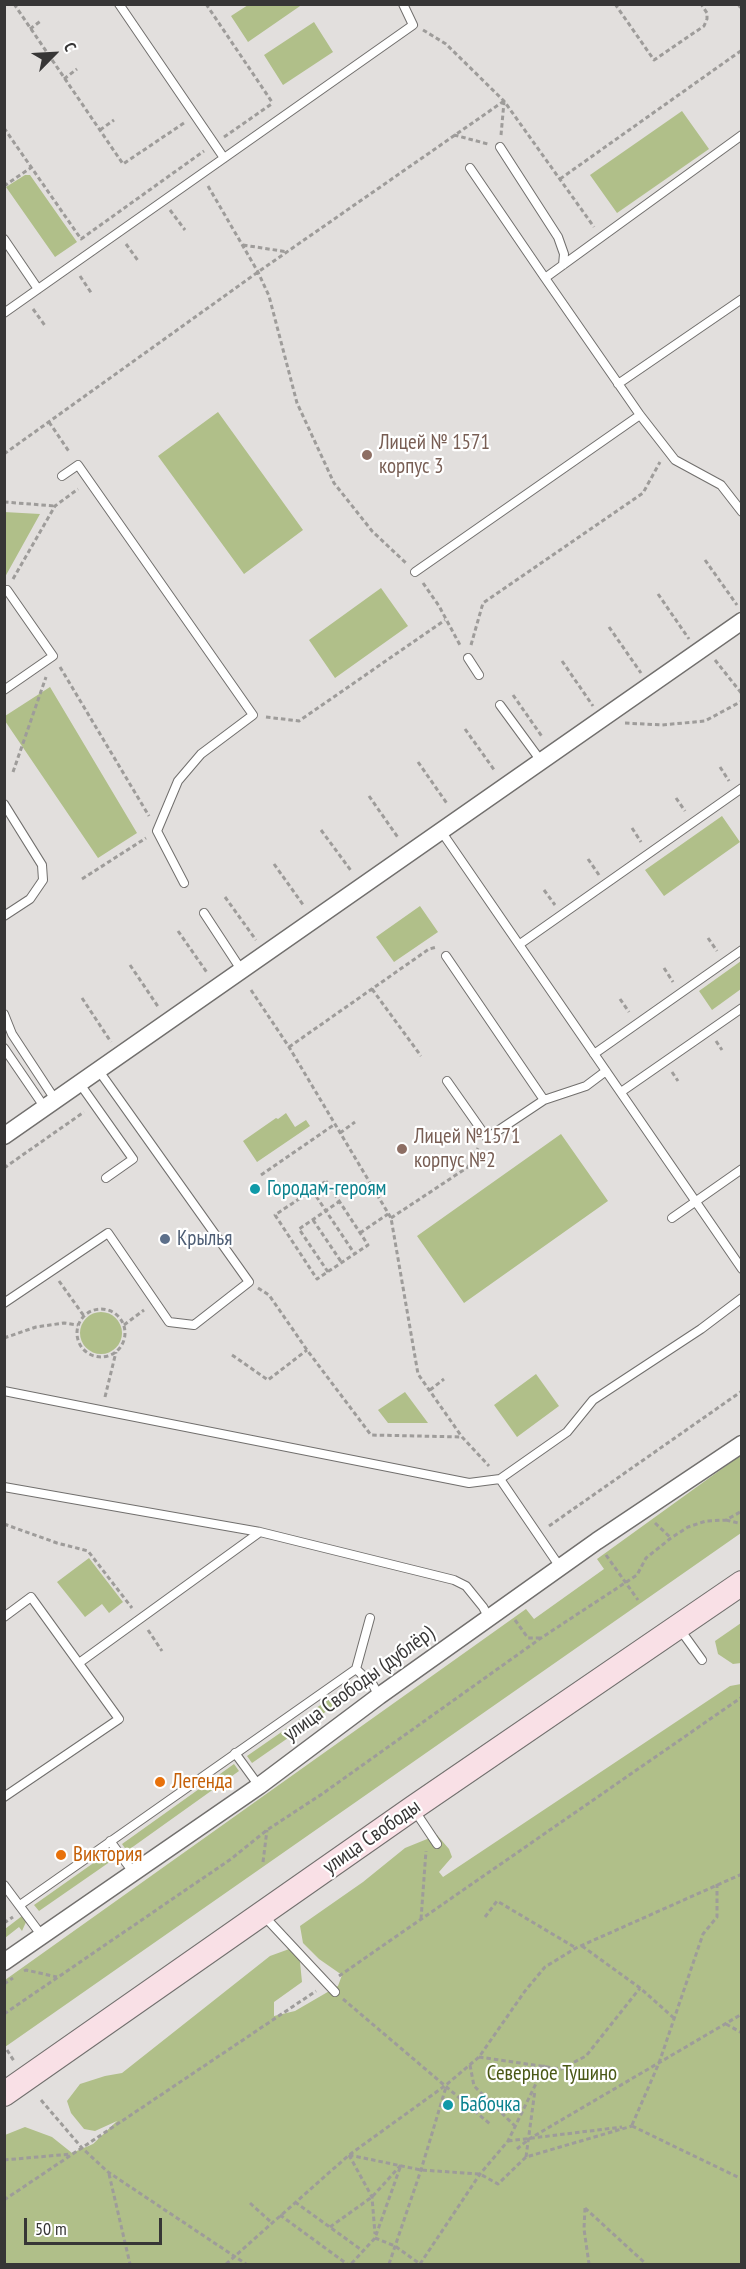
<!DOCTYPE html>
<html>
<head>
<meta charset="utf-8">
<style>
	body { margin:0 }
	#map { position:relative; width:746px; height:2269px; overflow:hidden; background:#e2dfdd; font-family:"PT Sans Narrow",sans-serif }
	canvas { display:block }
	.frame { position:absolute; inset:0; border:6px solid #373636; pointer-events:none }
	.north { position:absolute; left:24px; top:24px; width:60px; height:60px; -webkit-text-stroke:4px #fff; paint-order:stroke; rotate:66deg; font-size:16px; font-weight:700; line-height:24px; text-align:center; color:#373636 }
	.north::after { content:''; display:block; margin:auto; width:21px; height:27px; background:#373636; clip-path:polygon(50% 0,100% 100%,50% 72%,0 100%) }
	.scale { position:absolute; left:24px; top:2218px; width:138px; height:27px; box-sizing:border-box; border:3px solid #373636; border-top:0; padding-left:8px; font-size:18px; line-height:21px; white-space:nowrap; color:#373636; -webkit-text-stroke:4px #fff; paint-order:stroke }
</style>
</head>
<body>
<div id="map">
<canvas width="746" height="2269"></canvas>
<div class="frame"></div>
<div class="north">С</div>
<div class="scale">50 m</div>
</div>
<script>
const ctx = document.querySelector('canvas').getContext('2d');
ctx.lineJoin = 'round';
function fill(path, color) {
  ctx.fillStyle = color;
  ctx.fill(path, 'evenodd');
}
function shape(rows) {
  const path = new Path2D();
  for (const r of rows) {
    if (r.length === 3) {
      path.moveTo(r[0] + r[2], r[1]);
      path.arc(r[0], r[1], r[2], 0, 2 * Math.PI);
      continue;
    }
    path.moveTo(r[0], r[1]);
    for (let i = 2; i < r.length; i += 2) path.lineTo(r[i], r[i + 1]);
  }
  return path;
}
function trace(path, color, width, dash) {
  ctx.strokeStyle = color;
  ctx.lineWidth = width;
  ctx.lineCap = dash ? 'butt' : 'round';
  ctx.setLineDash(dash || []);
  ctx.stroke(path);
}
function drawText(font, color, halo, rows, align = 'center') {
  ctx.font = font + ' "PT Sans Narrow",sans-serif';
  ctx.lineWidth = 4.5;
  ctx.setLineDash([]);
  ctx.textBaseline = 'middle';
  ctx.strokeStyle = halo;
  ctx.fillStyle = color;
  for (const [text, x, y, turn = 0] of rows) {
    ctx.save();
    ctx.translate(x, y);
    ctx.rotate((+turn || 0) * Math.PI / 180);
    ctx.textAlign = isNaN(turn) ? turn : align;
    if (halo) ctx.strokeText(text, 0, 0);
    ctx.fillText(text, 0, 0);
    ctx.restore();
  }
}
fill(shape([
	[303,4,248,42,231,16,248,5],
	[314,22,333,52,283,85,264,55],
	[682,111,709,149,617,213,590,175],
	[25,175,30,175,77,242,55,257,6,187],
	[218,412,303,530,244,574,158,456],
	[4,512,40,514,5,577,4,575],
	[381,588,408,626,335,678,309,640],
	[50,687,137,833,98,858,5,721,5,716],
	[722,816,740,842,664,896,645,870],
	[420,906,438,932,394,962,376,937],
	[741,961,741,989,712,1010,699,991],
	[286,1113,295,1127,306,1120,310,1126,257,1162,243,1141,276,1118,278,1119],
	[561,1134,608,1201,464,1303,417,1236],
	[101,1333,21],
	[536,1374,559,1406,517,1437,494,1405],
	[405,1392,428,1423,388,1423,378,1410],
	[741,1455,741,1533,5,2047,5,1980,526,1609,534,1619,604,1569,597,1559],
	[89,1558,123,1602,109,1613,102,1604,85,1617,57,1582],
	[741,1623,741,1663,733,1664,718,1654,715,1641],
	[355,1681,360,1688,252,1763,247,1756],
	[741,1684,741,2264,5,2264,5,2135,25,2127,52,2137,72,2153,93,2144,117,2121,95,2131,84,2129,71,2113,67,2101,80,2084,105,2076,122,2073,270,1956,292,1948,300,1962,302,1982,274,2002,274,2016,295,2011,338,1986,342,1975,319,1959,303,1943,300,1926,363,1882,405,1848,437,1835,449,1849,452,1857,439,1872,443,1877,730,1686],
	[234,1764,239,1771,127,1851,122,1844],
	[109,1852,114,1859,39,1911,34,1905],
	[22,1916,26,1922,22,1931,19,1927,5,1938,5,1929]
]), '#b0bf89');
const lane = shape([
	[119,4,224,158],
	[742,135,545,278,640,415,675,460,721,485,742,512],
	[500,147,558,237,564,254,563,265],
	[470,168,545,278],
	[4,239,38,289],
	[4,313,413,25,403,4],
	[618,384,742,299],
	[62,476,78,465,253,715,201,754,178,781,157,831,184,883],
	[415,572,640,415],
	[4,592,7,590,53,656,4,690],
	[468,658,479,675],
	[500,705,541,761],
	[4,804,42,865,43,880,30,899,4,916],
	[441,831,742,1269],
	[204,913,242,971],
	[520,944,742,788],
	[446,956,544,1100],
	[4,1014,12,1034,56,1101],
	[4,1048,45,1108],
	[594,1054,742,950],
	[447,1081,487,1138,544,1100,586,1086,606,1071],
	[80,1084,133,1159,106,1178],
	[621,1092,742,1008],
	[672,1218,742,1169],
	[4,1303,108,1233,169,1322,194,1325,249,1282,99,1071],
	[4,1391,469,1483,500,1479,567,1432,593,1400,701,1329,742,1298],
	[500,1479,560,1567],
	[4,1487,260,1532,454,1580,466,1586,483,1607,489,1618],
	[4,1617,31,1597,119,1719,4,1797],
	[370,1618,356,1669,373,1685,379,1696],
	[679,1628,702,1660],
	[79,1663,260,1532],
	[235,1753,259,1786],
	[415,1811,437,1844],
	[110,1841,133,1872],
	[4,1885,42,1936],
	[20,1905,356,1669],
	[264,1916,335,1992]
]);
const street = shape([
	[4,1136,742,621],
	[4,1962,259,1786,379,1696,597,1541,742,1444]
]);
const secondary = shape([
	[4,2094,413,1808,742,1583]
]);
trace(lane, '#716f6d', 10);
trace(street, '#716f6d', 19);
trace(secondary, '#716f6d', 26);
trace(shape([
	[14,4,123,164,184,123],
	[206,4,272,102],
	[615,4,654,60,704,26,707,19,707,13,701,4],
	[738,4,742,10],
	[30,29,42,20],
	[423,30,446,44,504,101,594,227],
	[64,79,77,69],
	[4,128,81,239,204,151],
	[100,130,114,120],
	[454,135,488,144],
	[501,135,504,102],
	[224,137,273,103],
	[560,179,742,50],
	[4,186,32,167],
	[208,186,258,272,269,296,297,403,334,483,372,531,407,564],
	[170,210,185,230],
	[126,244,139,262],
	[243,245,288,252],
	[80,276,92,294],
	[33,309,46,327],
	[49,422,70,453],
	[4,454,258,272,504,101],
	[4,502,55,506],
	[705,560,737,605],
	[13,579,55,506,78,489],
	[423,583,439,606,461,647],
	[658,594,689,639],
	[609,627,641,673],
	[471,645,483,603,643,493,660,462],
	[715,660,742,694],
	[562,661,593,706],
	[60,667,149,816],
	[513,695,543,738],
	[266,717,299,721,445,620],
	[625,723,662,725,705,721,742,701],
	[465,729,495,771],
	[418,762,448,805],
	[720,767,729,781],
	[13,772,46,677],
	[369,796,399,839],
	[676,798,685,811],
	[632,828,641,842],
	[321,830,352,872],
	[588,859,599,875],
	[274,864,304,906],
	[82,879,146,838],
	[544,890,555,905],
	[225,897,256,940],
	[178,931,208,974],
	[708,938,717,951],
	[130,965,159,1008],
	[664,968,673,982],
	[372,989,421,1056],
	[251,990,289,1047,391,1218,418,1374,462,1437,489,1466],
	[82,998,111,1042],
	[620,999,629,1012],
	[716,1041,722,1050],
	[289,1047,429,949,437,947],
	[672,1072,678,1081],
	[340,1133,355,1122],
	[4,1168,84,1112],
	[261,1175,335,1124],
	[326,1181,368,1245,317,1279,275,1215,326,1181],
	[312,1190,354,1253],
	[391,1218,468,1167,478,1148],
	[313,1220,342,1263],
	[360,1233,388,1214],
	[328,1272,299,1229,340,1201],
	[59,1281,84,1316],
	[258,1288,269,1295,307,1350,371,1435,462,1437],
	[101,1333,24],
	[124,1325,144,1310],
	[4,1338,36,1327,64,1323,78,1325],
	[232,1355,268,1380,307,1350],
	[430,1390,444,1379],
	[105,1397,116,1352],
	[726,1520,742,1524],
	[655,1523,671,1538],
	[4,1524,57,1543,88,1551,132,1608],
	[549,1526,742,1391],
	[606,1555,638,1600],
	[515,1620,528,1638,541,1638],
	[148,1630,162,1651],
	[263,1862,267,1830],
	[485,1917,497,1901,576,1948],
	[421,1919,426,1851],
	[4,1923,13,1917],
	[582,1946,640,1988,675,2019],
	[24,1971,26,1970,57,1977],
	[339,1976,742,1697],
	[4,1984,13,1978],
	[343,1999,490,2124],
	[4,2014,231,1859,267,1830,322,1794,541,1638,637,1575,646,1558,671,1538,688,1527,706,1521,726,1520,742,1511],
	[726,2024,742,2033],
	[7,2050,14,2061],
	[479,2057,561,2069,586,2056,640,1988],
	[470,2065,474,2086,516,2127],
	[41,2100,82,2148,108,2172,246,2264],
	[632,2125,659,2063,703,1934,717,1917,717,1884],
	[632,2126,742,2179],
	[508,2141,622,2127],
	[517,2149,529,2139,742,2014],
	[349,2155,421,2170,480,2174,498,2184,526,2157,632,2126],
	[349,2155,372,2197,375,2234],
	[526,2157,535,2090],
	[4,2160,71,2154],
	[109,2174,130,2264],
	[4,2200,316,1991],
	[295,2202,363,2251],
	[250,2203,272,2223],
	[585,2208,646,2264],
	[585,2208,584,2229,589,2264],
	[280,2215,347,2264],
	[330,2227,372,2197,401,2165,375,2238,351,2264],
	[375,2238,395,2246,420,2264],
	[226,2264,349,2155,446,2085,479,2057,525,1991,545,1967,576,1948,742,1874],
	[389,2264,421,2170,446,2087],
	[420,2264,480,2174,508,2141,545,2065]
]), '#9e9c9a', 3, [4.5, 3]);
trace(lane, '#fff', 8);
trace(street, '#fff', 16);
trace(secondary, '#f9e0e6', 24);
for (const [x, y, r, color] of [
	[367,455,6,"#8d6e63"],
	[402,1149,6,"#8d6e63"],
	[255,1189,6,"#0f9aa8"],
	[165,1239,6,"#5c6f8a"],
	[160,1782,6,"#e8710a"],
	[61,1855,6,"#e8710a"],
	[448,2105,6,"#0f9aa8"]
]) {
  const dot = new Path2D();
  dot.arc(x, y, r, 0, 2 * Math.PI);
  ctx.fillStyle = color;
  ctx.fill(dot);
  trace(dot, '#fff', 2);
}
drawText('21px', '#785e54', '#fff', [
	["Лицей № 1571",379,443],
	["корпус 3",379,467],
	["Лицей №1571",414,1137],
	["корпус №2",414,1161]
], 'left');
drawText('21px', '#0d838f', '#fff', [
	["Городам-героям",267,1189],
	["Бабочка",460,2105]
], 'left');
drawText('21px', '#4e5e75', '#fff', [
	["Крылья",177,1239]
], 'left');
drawText('21px', '#373636', '#fff', [
	["улица Свободы (дублёр)",359,1684,-36],
	["улица Свободы",372,1837,-35]
]);
drawText('21px', '#c56008', '#fff', [
	["Легенда",172,1782],
	["Виктория",73,1855]
], 'left');
drawText('21px', '#4a5816', '#fff', [
	["Северное Тушино",552,2074]
]);
</script>
</body>
</html>
